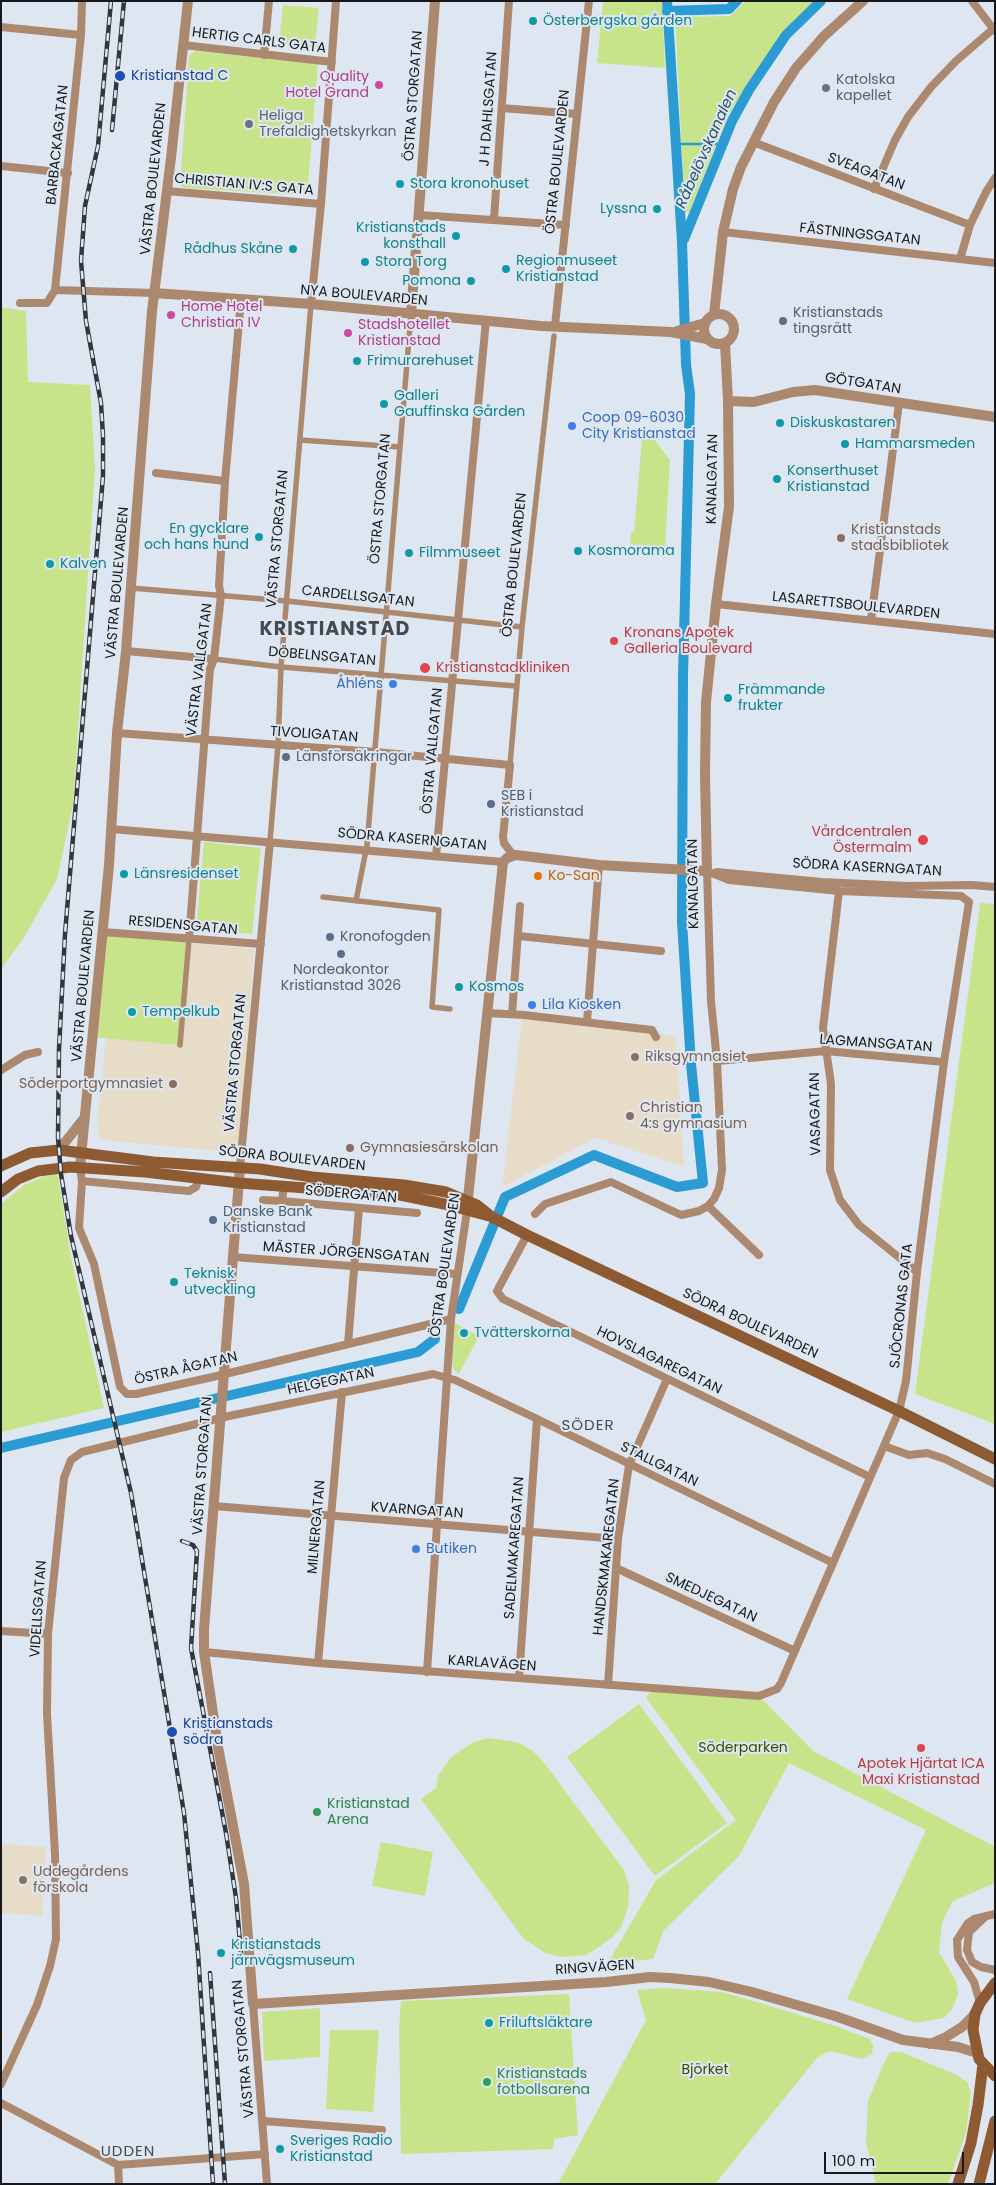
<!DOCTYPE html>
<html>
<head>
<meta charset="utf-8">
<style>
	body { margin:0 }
	#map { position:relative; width:996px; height:2185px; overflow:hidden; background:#dee7f1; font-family:Poppins,sans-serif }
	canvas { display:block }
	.frame { position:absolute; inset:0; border:2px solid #15181c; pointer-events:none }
	.scale { position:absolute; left:824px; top:2152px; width:140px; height:22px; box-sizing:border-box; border:2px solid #15181c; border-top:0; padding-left:6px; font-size:15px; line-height:18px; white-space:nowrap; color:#15181c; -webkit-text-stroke:4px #dee7f1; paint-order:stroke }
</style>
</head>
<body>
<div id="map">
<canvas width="996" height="2185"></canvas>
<div class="frame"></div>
<div class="scale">100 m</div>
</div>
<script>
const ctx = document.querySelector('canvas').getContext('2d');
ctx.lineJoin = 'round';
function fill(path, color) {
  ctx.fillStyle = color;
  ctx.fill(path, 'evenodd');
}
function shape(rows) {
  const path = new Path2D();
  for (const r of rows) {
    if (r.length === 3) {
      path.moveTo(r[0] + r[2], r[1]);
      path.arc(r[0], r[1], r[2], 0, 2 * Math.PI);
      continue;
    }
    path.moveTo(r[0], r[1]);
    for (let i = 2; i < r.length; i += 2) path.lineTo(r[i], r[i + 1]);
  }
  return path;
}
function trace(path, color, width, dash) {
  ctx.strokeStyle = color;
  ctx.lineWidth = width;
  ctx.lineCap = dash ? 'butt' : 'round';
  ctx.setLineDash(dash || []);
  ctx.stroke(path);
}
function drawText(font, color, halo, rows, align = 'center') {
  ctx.font = font + ' Poppins,sans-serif';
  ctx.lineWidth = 4;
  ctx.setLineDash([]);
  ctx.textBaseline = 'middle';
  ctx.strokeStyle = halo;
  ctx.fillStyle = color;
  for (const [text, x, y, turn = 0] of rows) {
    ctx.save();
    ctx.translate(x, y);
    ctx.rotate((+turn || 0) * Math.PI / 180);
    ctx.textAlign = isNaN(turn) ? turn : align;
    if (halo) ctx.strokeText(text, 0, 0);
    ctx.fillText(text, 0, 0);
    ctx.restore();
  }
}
fill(shape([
	[189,943,254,949,239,1153,101,1140,97,1124,106,1038,180,1044],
	[522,1019,676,1036,684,1167,595,1138,502,1187],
	[1,1844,46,1847,42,1916,1,1913]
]), '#e6dcc7');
fill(shape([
	[603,1,662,1,665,68,597,63],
	[746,1,814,1,784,33,745,87,727,118,689,212,685,212,675,17,730,16],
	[283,5,319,8,315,44,323,46,321,48,279,44],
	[195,51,318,64,307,195,185,188,180,185,189,56],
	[1,307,26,311,28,382,90,385,95,468,73,805,57,879,25,936,1,969],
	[642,438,654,439,670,460,665,548,630,544,631,532,634,532],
	[204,842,261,848,252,934,196,930],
	[980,903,995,904,995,1424,915,1394],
	[103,932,189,939,180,1045,93,1037],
	[58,1175,70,1252,104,1408,1,1432,1,1204,24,1185,45,1176],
	[455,1323,479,1336,459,1374,454,1370,452,1363],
	[652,1688,759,1696,813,1751,995,1847,995,1883,953,1901,942,1922,939,1952,956,1981,958,1994,952,2009,944,2018,915,2023,847,1999,926,1830,789,1763,739,1856,664,1930,653,1959,608,1963,656,1880,736,1820,646,1698],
	[639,1704,727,1823,655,1876,567,1757],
	[488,1738,517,1742,533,1751,542,1760,624,1870,629,1886,628,1908,621,1927,613,1937,587,1955,561,1957,545,1953,523,1938,421,1799,436,1788,438,1776,451,1757,474,1742],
	[381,1842,433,1852,425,1896,372,1886],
	[664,1988,723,1992,836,2026,870,2039,873,2045,872,2054,862,2059,830,2051,817,2058,715,2184,558,2184,646,2020,637,1990],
	[569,1994,578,2135,554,2139,553,2149,401,2154,399,2028,401,2001],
	[320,2008,320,2057,264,2061,262,2012],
	[330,2030,379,2030,373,2112,326,2109],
	[890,2052,901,2052,955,2074,967,2082,971,2092,966,2133,948,2184,876,2184,866,2143,868,2101,883,2065]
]), '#c8e48a');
trace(shape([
	[676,144,723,144]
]), '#2a9bd3', 2.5);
trace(shape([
	[667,11,729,9,737,1],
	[684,239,732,121,749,90,786,35,821,1],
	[459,1309,505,1197,594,1155,677,1187,703,1183,691,1064,682,922,683,677,690,394,686,365,682,242,667,1],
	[1,1448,418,1352,435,1339]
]), '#2a9bd3', 10);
trace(shape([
	[300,440,400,447],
	[131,588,287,601,522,627],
	[214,659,281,667,516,686],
	[510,765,522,627,554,336],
	[270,841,278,745,281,667,311,304],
	[323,897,439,910,432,1007,450,1009],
	[356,901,367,845,411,314],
	[180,1045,189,939]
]), '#ac886e', 5.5);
trace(shape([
	[972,1,995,31],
	[1,27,81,35],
	[183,45,332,62],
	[264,55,269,1],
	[502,108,577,114],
	[753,142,970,225],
	[1,166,68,173],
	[874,189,895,140,908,117,931,87,956,61,993,29],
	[166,191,321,204],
	[419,215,566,225],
	[494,219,509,1],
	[723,232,995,263],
	[960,259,970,225,986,192,995,178],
	[55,290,154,293],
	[20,303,47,303,55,290,81,35,82,1],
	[311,304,321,204,336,1],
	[555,326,589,1],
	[156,473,225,481],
	[716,604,995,634],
	[871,620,899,403],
	[126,651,214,659],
	[117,733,376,752,510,765,503,837,504,843,513,855],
	[111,829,503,862],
	[436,856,486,320],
	[717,872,822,882,907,886,972,885,995,887],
	[839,891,823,1028,831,1084,830,1170,840,1200,859,1225,917,1272],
	[103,932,261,944],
	[519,936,661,951],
	[189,939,210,669,214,659,221,595,219,586,225,481,241,299],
	[487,1013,524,1015,652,1030,656,1037],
	[512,1014,520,906],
	[587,1022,599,865],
	[717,1061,826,1051,944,1062],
	[1,1070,25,1055,38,1052],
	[80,1167,82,1181,79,1228,94,1264,120,1387,127,1394,136,1394,217,1376,451,1319],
	[240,1167,270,841],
	[82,1181,189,1191,196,1187,199,1178],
	[284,1186,282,1201,417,1213],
	[263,1200,282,1201],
	[708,1206,759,1255],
	[535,1214,545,1204,611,1182,681,1215,699,1211,708,1206,714,1199,719,1188,722,1170,717,1061,711,1001,707,871],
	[527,1235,497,1291,503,1299,870,1477],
	[233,1257,457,1274],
	[348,1344,359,1208],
	[884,1446,909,1455,927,1453,945,1459,995,1484],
	[214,1506,618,1539],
	[616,1568,795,1651],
	[1,1631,48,1634],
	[204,1652,318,1663,759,1696,777,1689,781,1683,899,1411,906,1381,917,1272,944,1062,969,902,961,896,839,891,729,880,707,871],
	[318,1663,342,1392],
	[427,1672,451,1319,467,1211],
	[519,1678,537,1419],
	[608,1685,618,1539,629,1465,667,1379],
	[985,1917,969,1932,967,1950,972,1962,981,1967,995,1970],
	[980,2003,974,1982,958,1957,957,1940,968,1923,974,1919,995,1914],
	[253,2004,267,2184],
	[1,2084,37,2005,50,1966,56,1939,55,1854,47,1714,48,1634,64,1478,71,1460,82,1452,229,1416,433,1374,455,1380,529,1415,833,1563],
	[1,2103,118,2165,265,2154],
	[263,2121,382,2130],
	[118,2165,119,2184]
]), '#ac886e', 8);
trace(shape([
	[154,293,311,304,541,326,671,332,707,339],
	[411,314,435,1],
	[719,329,15],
	[714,315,723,232,733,189,741,167,774,102,796,68,824,36,863,1],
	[677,331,705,323],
	[728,401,754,402,793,392,815,390,995,417],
	[59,1150,85,1117],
	[80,1167,109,865,117,733,126,651,152,311,171,158,188,1],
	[240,1167,204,1629,204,1652,218,1747,244,1884,253,2004,606,1982,650,1977,670,1978,709,1982,752,1992,835,2016,903,2040,958,2047,977,2053],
	[467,1208,503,862,507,858,516,855,599,865,707,871,705,775,706,702,716,604,729,507,728,401,725,343],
	[930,2044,946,2037,962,2027,975,2014]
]), '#ac886e', 10);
trace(shape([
	[1,1166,30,1153,59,1150,153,1162,260,1169,312,1177,404,1185,446,1192,477,1205,492,1217,527,1235,899,1411,995,1459],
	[1,1192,18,1179,38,1171,70,1167,145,1172,239,1183,400,1195,444,1204,489,1216],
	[995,1983,980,2003,975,2014,973,2030,979,2059,995,2076],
	[958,2184,971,2143,978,2105,983,2064],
	[979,2184,995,2121]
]), '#8d5a32', 11);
const rail = shape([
	[111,1,98,146,85,206,81,261,86,321,101,403,103,436,103,476,65,934,59,1049,58,1137,61,1174,71,1236,131,1493,184,1813,198,1953,213,2184],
	[112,130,124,1],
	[182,1541,193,1545,197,1551,191,1648,226,1833,236,1898,242,1964],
	[210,1973,225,2184]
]);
trace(rail, '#33373c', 4.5);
trace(rail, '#dee7f1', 2.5, [8]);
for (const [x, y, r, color] of [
	[533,21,5,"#0f9aa8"],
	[120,76,6,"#1a4fb4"],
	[379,85,5,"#d1479c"],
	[826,88,5,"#6b7280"],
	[249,124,5,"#6b7280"],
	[400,184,5,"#0f9aa8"],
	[657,209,5,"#0f9aa8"],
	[456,236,5,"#0f9aa8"],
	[293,249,5,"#0f9aa8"],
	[365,262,5,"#0f9aa8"],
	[506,269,5,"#0f9aa8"],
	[471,281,5,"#0f9aa8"],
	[171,315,5,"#d1479c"],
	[783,321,5,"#5c6f8a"],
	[348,333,5,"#d1479c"],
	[357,361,5,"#0f9aa8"],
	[384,404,5,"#0f9aa8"],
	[780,423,5,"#0f9aa8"],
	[572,426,5,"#3f7fe0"],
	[845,444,5,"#0f9aa8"],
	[777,479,5,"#0f9aa8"],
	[259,537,5,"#0f9aa8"],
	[841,538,5,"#8d6e63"],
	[578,551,5,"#0f9aa8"],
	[409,553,5,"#0f9aa8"],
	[50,564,5,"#0f9aa8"],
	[614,641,5,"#e0444e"],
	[425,668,6,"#e0444e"],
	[393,684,5,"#3f7fe0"],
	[728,698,5,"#0f9aa8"],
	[286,757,5,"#5c6f8a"],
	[491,804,5,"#5c6f8a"],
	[923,840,6,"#e0444e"],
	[124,874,5,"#0f9aa8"],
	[538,876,5,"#e8710a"],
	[330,937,5,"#5c6f8a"],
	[341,954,5,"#5c6f8a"],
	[459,987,5,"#0f9aa8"],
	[532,1005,5,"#3f7fe0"],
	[132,1012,5,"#0f9aa8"],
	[635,1057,5,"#8d6e63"],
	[173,1084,5,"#8d6e63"],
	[630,1116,5,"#8d6e63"],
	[350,1148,5,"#8d6e63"],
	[213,1220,5,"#5c6f8a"],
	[174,1282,5,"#0f9aa8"],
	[464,1333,5,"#0f9aa8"],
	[416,1549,5,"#3f7fe0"],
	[172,1732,6,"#1a4fb4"],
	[921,1748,5,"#e0444e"],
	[317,1812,5,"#2e9e5b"],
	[23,1880,5,"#8d6e63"],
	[221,1953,5,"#0f9aa8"],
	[489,2023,5,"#0f9aa8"],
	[487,2082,5,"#2e9e5b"],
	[280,2149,5,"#0f9aa8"]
]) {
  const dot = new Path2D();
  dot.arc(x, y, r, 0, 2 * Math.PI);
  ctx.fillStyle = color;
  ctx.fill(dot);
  trace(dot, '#dee7f1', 2);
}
drawText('14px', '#0d838f', '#dee7f1', [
	["Österbergska gården",543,21],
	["Stora kronohuset",410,184],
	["Lyssna",647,209,"right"],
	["Kristianstads",446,228,"right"],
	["konsthall",446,244,"right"],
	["Rådhus Skåne",283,249,"right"],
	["Regionmuseet",516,261],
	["Kristianstad",516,277],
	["Stora Torg",375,262],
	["Pomona",461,281,"right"],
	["Frimurarehuset",367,361],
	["Galleri",394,396],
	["Gauffinska Gården",394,412],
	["Diskuskastaren",790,423],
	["Hammarsmeden",855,444],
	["Konserthuset",787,471],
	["Kristianstad",787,487],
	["En gycklare",249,529,"right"],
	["och hans hund",249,545,"right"],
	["Kosmorama",588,551],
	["Filmmuseet",419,553],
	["Kalven",60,564],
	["Främmande",738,690],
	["frukter",738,706],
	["Länsresidenset",134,874],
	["Kosmos",469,987],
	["Tempelkub",142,1012],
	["Teknisk",184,1274],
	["utveckling",184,1290],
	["Tvätterskorna",474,1333],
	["Kristianstads",231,1945],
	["järnvägsmuseum",231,1961],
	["Friluftsläktare",499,2023],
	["Sveriges Radio",290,2141],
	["Kristianstad",290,2157]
], 'left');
drawText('14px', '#15181c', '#dee7f1', [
	["HERTIG CARLS GATA",259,41,7],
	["ÖSTRA STORGATAN",414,96,-86],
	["J H DAHLSGATAN",489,109,-86],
	["BARBACKAGATAN",58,145,-84],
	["ÖSTRA BOULEVARDEN",558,162,-84],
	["SVEAGATAN",866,172,21],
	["VÄSTRA BOULEVARDEN",154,179,-84],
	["CHRISTIAN IV:S GATA",244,185,5],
	["FÄSTNINGSGATAN",860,235,6],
	["NYA BOULEVARDEN",364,296,5],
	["GÖTGATAN",863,384,9],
	["KANALGATAN",713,479,-89],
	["ÖSTRA STORGATAN",381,499,-85],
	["VÄSTRA STORGATAN",278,539,-85],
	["ÖSTRA BOULEVARDEN",515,565,-84],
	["VÄSTRA BOULEVARDEN",118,583,-85],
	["CARDELLSGATAN",358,597,6],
	["LASARETTSBOULEVARDEN",856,606,6],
	["DÖBELNSGATAN",322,657,5],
	["VÄSTRA VALLGATAN",200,670,-83],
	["TIVOLIGATAN",314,735,4],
	["ÖSTRA VALLGATAN",433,751,-85],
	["SÖDRA KASERNGATAN",412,840,5],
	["SÖDRA KASERNGATAN",867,868,3],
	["KANALGATAN",694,884,-91],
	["RESIDENSGATAN",183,926,5],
	["VÄSTRA BOULEVARDEN",84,986,-85],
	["LAGMANSGATAN",876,1044,4],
	["VÄSTRA STORGATAN",236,1063,-85],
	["VASAGATAN",816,1114,-91],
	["SÖDRA BOULEVARDEN",292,1159,6],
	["SÖDERGATAN",351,1195,5],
	["MÄSTER JÖRGENSGATAN",346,1253,4],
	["ÖSTRA BOULEVARDEN",446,1265,-82],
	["SJÖCRONAS GATA",902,1306,-84],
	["SÖDRA BOULEVARDEN",750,1324,25],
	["HOVSLAGAREGATAN",659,1361,26],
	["ÖSTRA ÅGATAN",186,1369,-13],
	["HELGEGATAN",331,1382,-12],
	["STALLGATAN",659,1465,26],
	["VÄSTRA STORGATAN",203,1466,-86],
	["KVARNGATAN",417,1511,4],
	["MILNERGATAN",317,1527,-85],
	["SADELMAKAREGATAN",515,1548,-86],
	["HANDSKMAKAREGATAN",607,1557,-84],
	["SMEDJEGATAN",711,1598,25],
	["VIDELLSGATAN",39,1609,-86],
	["KARLAVÄGEN",492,1664,4],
	["RINGVÄGEN",595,1968,-4],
	["VÄSTRA STORGATAN",244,2049,-95]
]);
drawText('14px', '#164399', '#dee7f1', [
	["Kristianstad C",131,76],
	["Kristianstads",183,1724],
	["södra",183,1740]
], 'left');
drawText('14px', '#b23c85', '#dee7f1', [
	["Quality",369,77,"right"],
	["Hotel Grand",369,93,"right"],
	["Home Hotel",181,307],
	["Christian IV",181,323],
	["Stadshotellet",358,325],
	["Kristianstad",358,341]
], 'left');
drawText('14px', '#5b616d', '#dee7f1', [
	["Katolska",836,80],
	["kapellet",836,96],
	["Heliga",259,116],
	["Trefaldighetskyrkan",259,132]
], 'left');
drawText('14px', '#4e5e75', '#dee7f1', [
	["Kristianstads",793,313],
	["tingsrätt",793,329],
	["Länsförsäkringar",296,757],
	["SEB i",501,796],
	["Kristianstad",501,812],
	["Kronofogden",340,937],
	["Nordeakontor",341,970,"center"],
	["Kristianstad 3026",341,986,"center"],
	["Danske Bank",223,1212],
	["Kristianstad",223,1228]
], 'left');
drawText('14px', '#366cbe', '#dee7f1', [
	["Coop 09-6030",582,418],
	["City Kristianstad",582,434],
	["Åhléns",383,684,"right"],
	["Lila Kiosken",542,1005],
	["Butiken",426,1549]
], 'left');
drawText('14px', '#785e54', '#dee7f1', [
	["Kristianstads",851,530],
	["stadsbibliotek",851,546],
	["Riksgymnasiet",645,1057],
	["Söderportgymnasiet",163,1084,"right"],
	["Christian",640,1108],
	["4:s gymnasium",640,1124],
	["Gymnasiesärskolan",360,1148],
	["Uddegårdens",33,1872],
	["förskola",33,1888]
], 'left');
drawText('14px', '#be3a42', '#dee7f1', [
	["Kronans Apotek",624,633],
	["Galleria Boulevard",624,649],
	["Kristianstadkliniken",436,668],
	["Vårdcentralen",912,832,"right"],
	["Östermalm",912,848,"right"],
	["Apotek Hjärtat ICA",921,1764,"center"],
	["Maxi Kristianstad",921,1780,"center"]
], 'left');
drawText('14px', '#c56008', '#dee7f1', [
	["Ko-San",548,876]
], 'left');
drawText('14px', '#3a4b00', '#dee7f1', [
	["Söderparken",743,1748],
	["Björket",705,2070]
]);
drawText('14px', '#27864d', '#dee7f1', [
	["Kristianstad",327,1804],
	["Arena",327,1820],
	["Kristianstads",497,2074],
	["fotbollsarena",497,2090]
], 'left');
drawText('italic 15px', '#26516a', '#dee7f1', [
	["Råbelövskanalen",707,149,-66]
]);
ctx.letterSpacing = '1px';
drawText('15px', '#434a52', '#dee7f1', [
	["SÖDER",588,1426],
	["UDDEN",128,2152]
]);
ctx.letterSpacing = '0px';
ctx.letterSpacing = '1px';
drawText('bold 19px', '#434a52', '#dee7f1', [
	["KRISTIANSTAD",335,630]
]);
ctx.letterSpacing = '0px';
</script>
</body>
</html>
